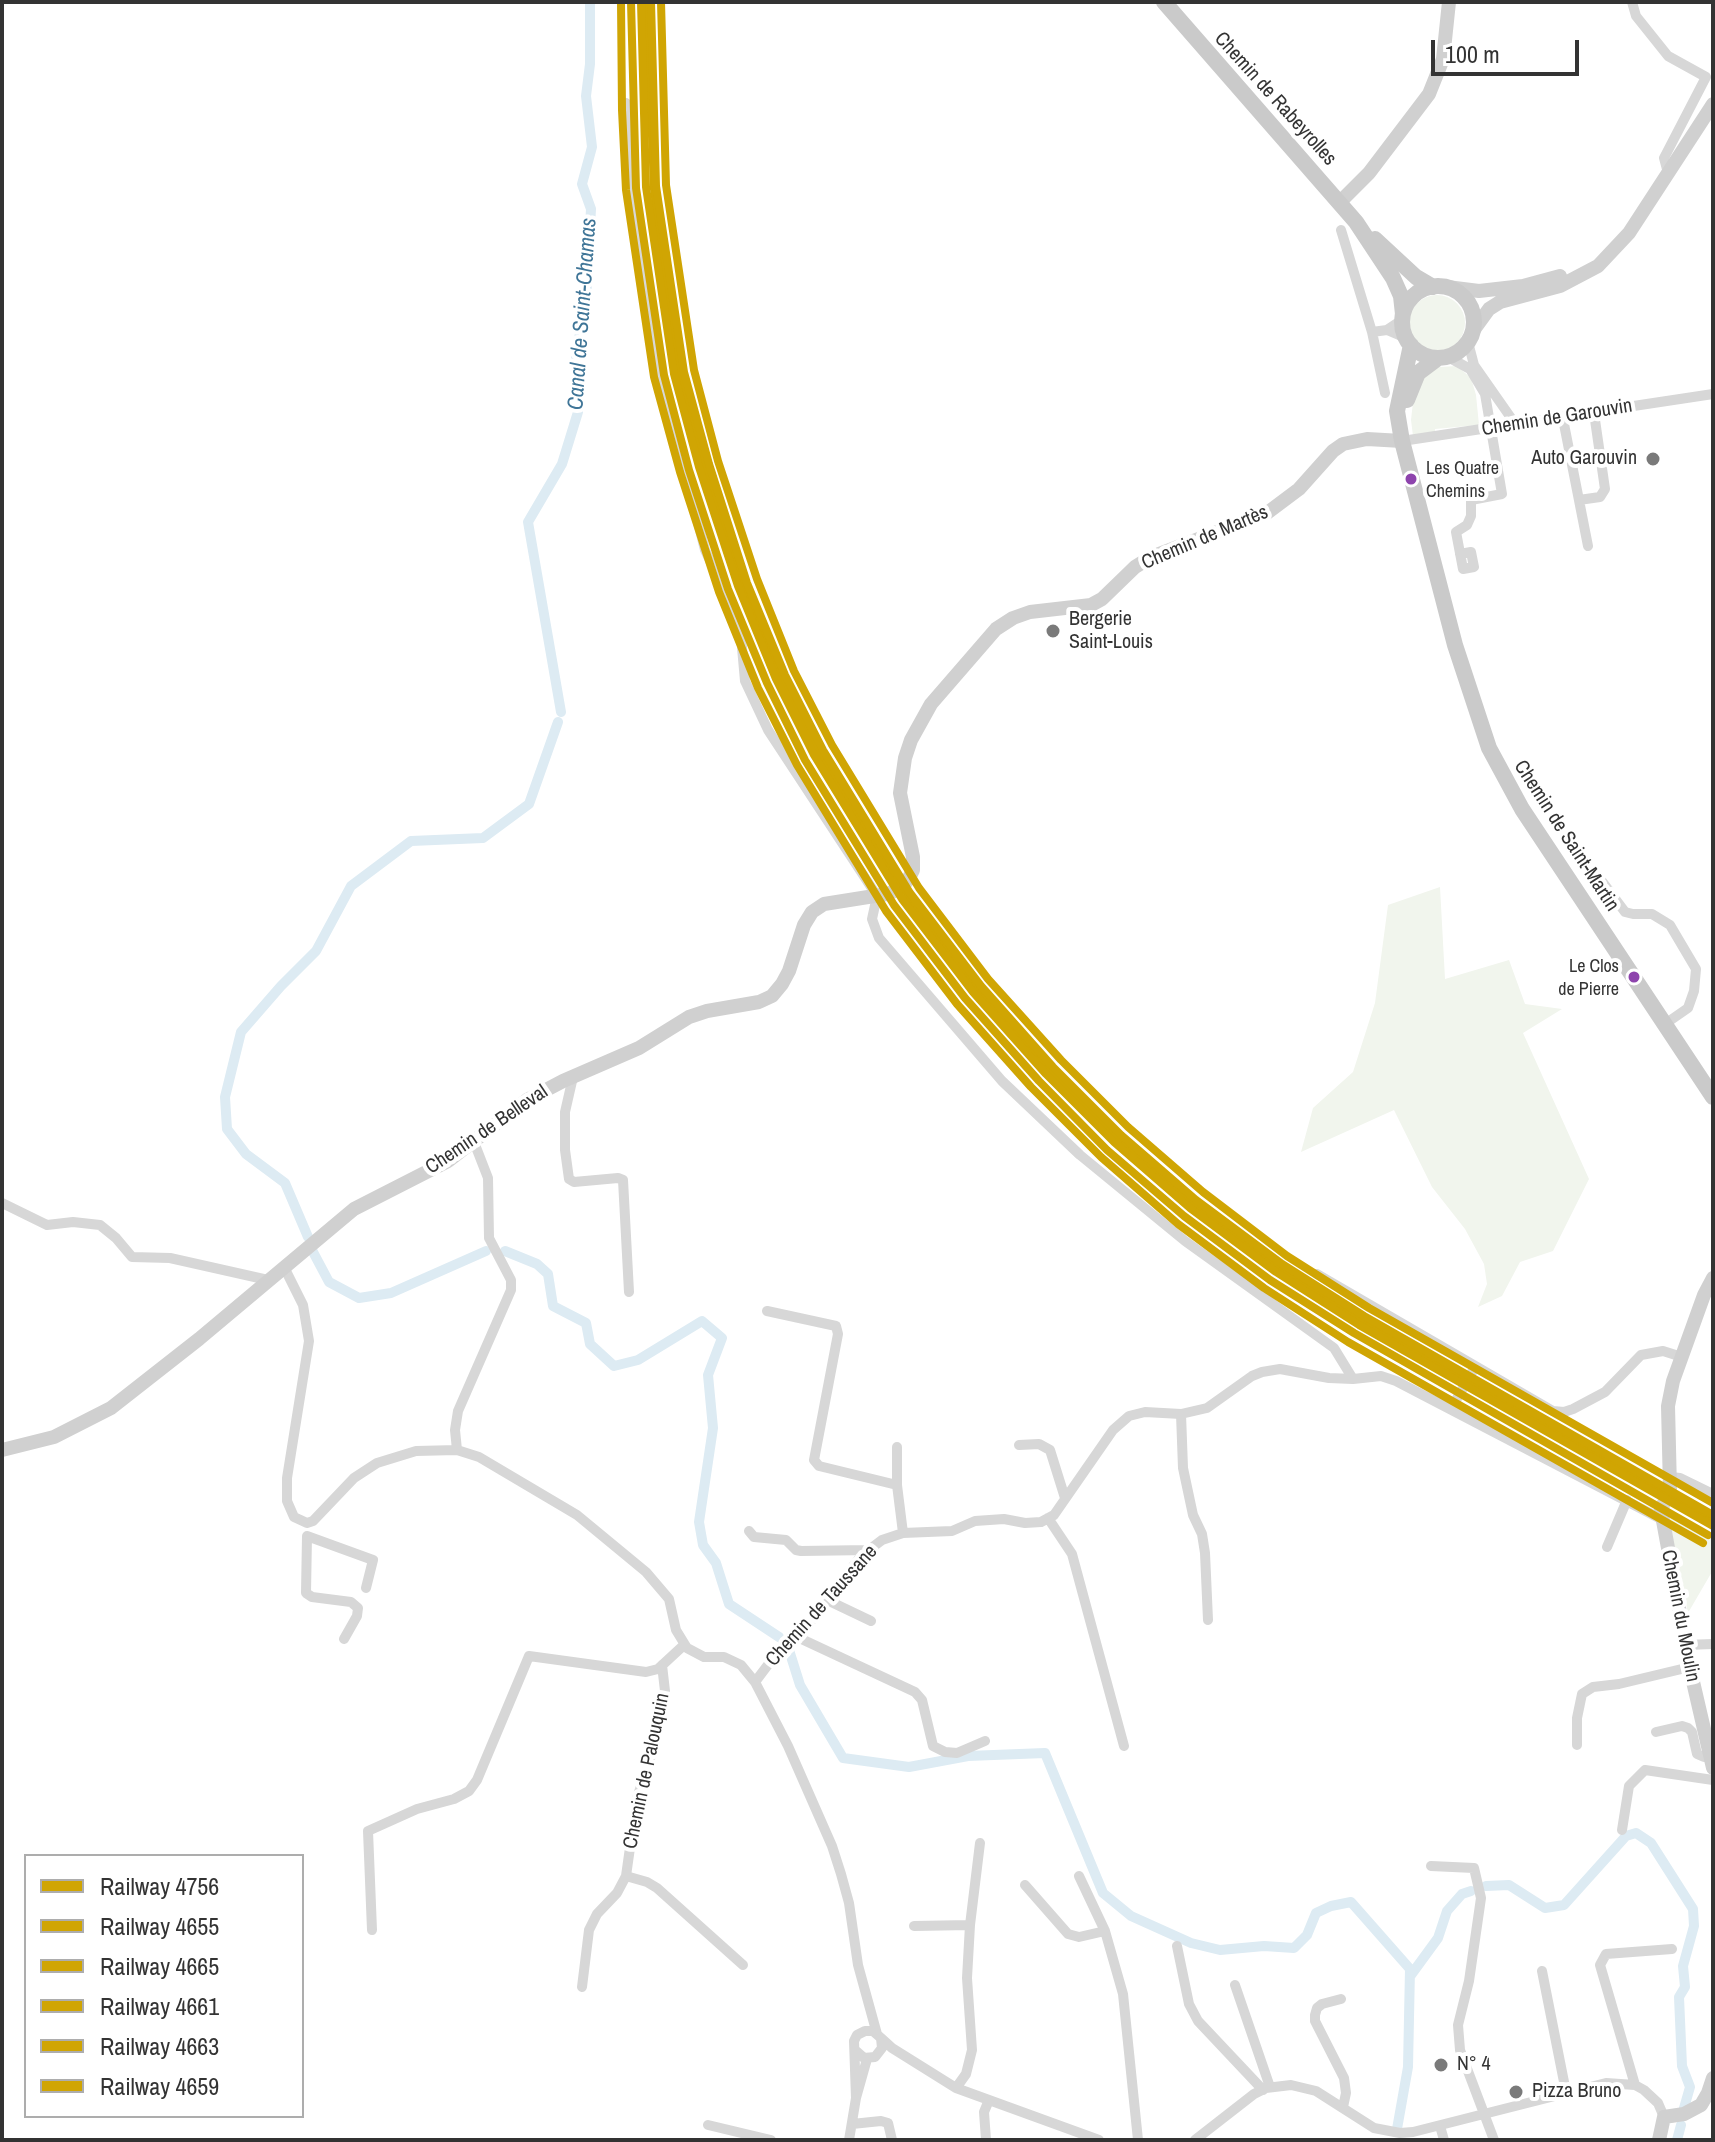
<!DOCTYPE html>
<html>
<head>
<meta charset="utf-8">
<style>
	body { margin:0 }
	#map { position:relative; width:1715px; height:2142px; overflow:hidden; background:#fff; font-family:"Archivo Narrow",sans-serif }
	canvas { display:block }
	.frame { position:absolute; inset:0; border:4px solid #333; pointer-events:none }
	.legend { position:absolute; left:24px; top:1854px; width:280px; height:264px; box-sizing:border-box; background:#fff; border:2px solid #adadad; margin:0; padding:10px 14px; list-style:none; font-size:24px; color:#333 }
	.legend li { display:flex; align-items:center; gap:16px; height:40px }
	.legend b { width:40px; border:2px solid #adadad }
	.scale { position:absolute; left:1431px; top:40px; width:148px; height:36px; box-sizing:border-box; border:4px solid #333; border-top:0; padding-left:10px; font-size:24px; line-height:28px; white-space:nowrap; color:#333; -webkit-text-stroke:6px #fff; paint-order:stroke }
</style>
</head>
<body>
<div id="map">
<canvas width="1715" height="2142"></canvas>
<div class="frame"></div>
<ul class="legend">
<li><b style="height:10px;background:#d0a503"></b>Railway 4756</li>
<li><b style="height:10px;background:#d0a503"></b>Railway 4655</li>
<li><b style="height:10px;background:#d0a503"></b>Railway 4665</li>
<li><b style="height:10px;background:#d0a503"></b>Railway 4661</li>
<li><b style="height:10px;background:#d0a503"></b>Railway 4663</li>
<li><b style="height:10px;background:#d0a503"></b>Railway 4659</li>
</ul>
<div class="scale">100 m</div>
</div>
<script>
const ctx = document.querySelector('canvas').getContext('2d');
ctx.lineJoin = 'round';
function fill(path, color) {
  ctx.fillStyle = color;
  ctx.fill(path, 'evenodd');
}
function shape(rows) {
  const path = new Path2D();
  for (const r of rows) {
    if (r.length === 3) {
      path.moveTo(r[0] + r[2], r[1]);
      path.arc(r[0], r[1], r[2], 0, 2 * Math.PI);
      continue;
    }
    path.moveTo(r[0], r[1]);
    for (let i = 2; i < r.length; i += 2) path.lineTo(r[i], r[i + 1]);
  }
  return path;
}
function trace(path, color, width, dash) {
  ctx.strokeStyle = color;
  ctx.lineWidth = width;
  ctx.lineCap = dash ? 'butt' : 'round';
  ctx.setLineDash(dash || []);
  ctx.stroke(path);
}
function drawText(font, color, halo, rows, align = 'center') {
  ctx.font = font + ' "Archivo Narrow",sans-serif';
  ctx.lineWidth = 8;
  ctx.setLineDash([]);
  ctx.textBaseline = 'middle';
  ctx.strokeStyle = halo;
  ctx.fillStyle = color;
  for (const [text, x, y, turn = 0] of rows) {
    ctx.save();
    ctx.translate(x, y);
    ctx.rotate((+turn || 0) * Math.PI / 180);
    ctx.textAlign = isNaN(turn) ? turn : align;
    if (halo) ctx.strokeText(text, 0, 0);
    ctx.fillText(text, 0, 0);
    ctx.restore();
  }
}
fill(shape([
	[1437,323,28],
	[1457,366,1471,378,1476,395,1479,425,1435,429,1435,432,1413,436,1411,420,1413,402,1422,376,1439,367],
	[1440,887,1445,979,1509,960,1525,1004,1562,1009,1523,1033,1589,1179,1553,1251,1520,1262,1502,1296,1478,1307,1487,1284,1484,1264,1465,1229,1432,1187,1394,1110,1301,1152,1313,1108,1353,1072,1375,1003,1388,905],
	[1667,1510,1713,1537,1713,1570,1688,1613]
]), '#f1f5ed');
trace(shape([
	[561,712,528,522,562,464,578,412,576,355,586,301,591,209,582,184,592,147,586,96,590,64,590,2],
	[308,1237,285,1183,246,1154,227,1129,225,1097,241,1032,281,986,316,951,351,886,411,841,483,838,529,804,558,722],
	[312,1250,329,1282,359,1298,391,1293,486,1251],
	[505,1251,537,1264,548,1274,553,1306,586,1323,590,1344,614,1366,638,1360,702,1321,722,1338,708,1375,713,1428,699,1522,703,1545,716,1563,729,1604,779,1637],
	[789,1650,800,1685,843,1758,909,1767,968,1756,1045,1753,1103,1893,1131,1916,1191,1943,1220,1950,1264,1946,1294,1948,1307,1935,1316,1913,1331,1906,1351,1902,1410,1969,1408,2067,1397,2129],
	[1486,1886,1509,1885,1545,1908,1564,1905,1626,1836,1636,1833,1651,1843,1693,1909,1694,1926,1683,1966,1685,1987,1679,1997,1682,2066,1690,2087,1684,2108],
	[1411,1975,1438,1938,1447,1911,1462,1894,1471,1891],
	[1677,2140,1681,2125]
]), '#ddebf3', 10);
trace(shape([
	[887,894,902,888,909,878],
	[1661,1510,1670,1489]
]), '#d6d6d6', 14, [14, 7]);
trace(shape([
	[1632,2,1636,16,1668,56,1706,77,1664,158,1668,173],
	[626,103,642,287,668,404,705,550,740,625,745,681,768,730,877,896,872,919,879,938,1002,1081,1080,1155,1185,1241,1334,1348,1353,1379,1381,1376,1396,1381,1661,1519],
	[1341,230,1372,332],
	[1402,320,1387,330,1406,338],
	[1468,342,1474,365,1516,425],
	[1448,357,1470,369,1485,394,1502,494,1471,500,1471,516,1467,525,1456,532,1463,569,1474,567,1471,552,1460,554],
	[1385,393,1372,332,1387,330],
	[1563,419,1588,546],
	[1402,441,1713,394],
	[1579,500,1600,497,1605,489,1594,413],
	[1598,876,1625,912,1633,914,1652,914,1670,925,1696,969,1694,991,1688,1008,1665,1024],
	[573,1077,565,1112,565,1150,569,1179,574,1182,618,1178,623,1180,629,1292],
	[2,1203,47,1225,73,1222,100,1225,116,1238,132,1257,170,1258,268,1280],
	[284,1267,303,1305,309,1341,287,1478,287,1501,294,1517,307,1523,313,1521,354,1478,377,1463,416,1451,457,1450,479,1457,577,1515,646,1572,669,1599,676,1630,687,1648,704,1657,724,1657,741,1665,755,1682,788,1746,832,1846,841,1874,849,1903,858,1965,877,2034],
	[1317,1274,1553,1411,1564,1412,1573,1409,1605,1392,1641,1355,1663,1351,1682,1357],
	[767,1311,836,1326,838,1334,814,1460,819,1466,897,1485,903,1533],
	[1451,1409,1475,1367],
	[1181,1414,1183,1468,1193,1515,1202,1534,1205,1553,1208,1620],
	[1019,1445,1039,1444,1050,1450,1065,1498],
	[897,1447,897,1485],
	[457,1450,455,1430,458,1411,511,1290,511,1280,489,1238,488,1178,474,1142],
	[1671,1477,1680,1478,1713,1494],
	[1048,1518,1072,1554,1124,1746],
	[749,1531,754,1537,786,1540,796,1550,801,1551,869,1550],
	[1607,1547,1627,1500],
	[827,1600,871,1621],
	[795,1636,915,1692,922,1700,933,1746,945,1752,957,1753,985,1741],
	[344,1639,357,1616,358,1608,351,1602,312,1597,306,1593,307,1536,373,1560,366,1588],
	[1685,1645,1713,1644],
	[755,1682,786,1641,807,1626,861,1556,882,1540,903,1533,952,1531,975,1521,1004,1519,1025,1523,1041,1522,1054,1515,1113,1430,1129,1416,1145,1412,1181,1414,1207,1408,1252,1376,1262,1372,1280,1369,1329,1378,1353,1379],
	[1656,1732,1682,1726,1688,1728,1692,1732,1697,1754,1704,1757,1709,1756],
	[1577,1745,1577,1718,1582,1694,1593,1687,1619,1684,1690,1667],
	[1622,1830,1629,1786,1645,1770,1713,1780],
	[1431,1866,1474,1868,1481,1898,1469,1981,1458,2025,1460,2050,1494,2140],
	[626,1876,647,1882,657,1888,743,1965],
	[1079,1876,1105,1931,1123,1994,1138,2140],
	[1025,1885,1068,1934,1079,1937,1105,1931],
	[914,1926,970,1925],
	[372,1930,368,1831,417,1809,454,1799,469,1791,477,1780,529,1656,646,1672,658,1669,684,1645],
	[1177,1946,1189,2004,1198,2021,1263,2090],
	[1542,1971,1566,2092],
	[1235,1985,1270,2087],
	[582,1987,589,1930,597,1914,617,1893,626,1876,637,1798,656,1741,665,1691,662,1665],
	[1341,1999,1322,2004,1317,2008,1315,2015,1315,2021,1344,2078,1346,2093,1343,2107],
	[881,2038,892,2048,956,2088,1099,2140],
	[855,2050,864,2058,875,2057,882,2048,881,2038,873,2031,865,2031,857,2035,854,2041,856,2098],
	[1635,2085,1600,1965,1606,1954,1672,1949],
	[956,2088,966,2074,972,2050,967,1978,970,1925,980,1843],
	[852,2124,881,2121,888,2123,892,2140],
	[708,2125,771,2140],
	[1440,2126,1444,2140],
	[849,2140,856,2098,867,2059],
	[986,2140,984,2112,989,2100],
	[1195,2140,1254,2094,1266,2088,1291,2085,1316,2091,1374,2128,1400,2133,1413,2132,1606,2083,1635,2085,1644,2090,1658,2103,1664,2117]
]), '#d7d7d7', 10);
trace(shape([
	[1340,202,1369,173,1429,94,1443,59,1449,2],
	[1447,287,1479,291,1523,286,1560,276],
	[1473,331,1489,309,1500,302,1560,286,1598,266,1629,233,1713,104],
	[909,878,913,870,913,857,900,793,905,758,911,740,931,704,996,629,1013,618,1030,612,1091,605,1102,599,1135,567,1151,557,1267,513,1299,489,1333,451,1343,444,1367,439,1402,441],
	[2,1450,54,1437,111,1408,199,1339,354,1209,448,1161,527,1100,563,1081,639,1048,689,1017,707,1011,759,1002,772,996,782,984,789,971,804,925,812,912,824,904,887,894],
	[1670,1489,1668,1406,1673,1381,1704,1295,1713,1278],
	[1661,1510,1691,1673,1713,1768],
	[1659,2140,1664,2117,1684,2114,1701,2105,1708,2093,1713,2078]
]), '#d0d0d0', 14);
trace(shape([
	[1164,2,1356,222,1393,278,1401,296,1403,314],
	[1375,239,1416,277,1433,287],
	[1438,322,36],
	[1411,345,1397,411,1402,441,1455,645,1489,748,1522,809,1713,1097],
	[1407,400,1418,373,1438,358]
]), '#cacaca', 16);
trace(shape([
	[647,2,654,189,664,275,681,373,708,474,745,585,781,675,820,752,908,895,976,987,1048,1070,1116,1136,1194,1203,1279,1267,1360,1320,1713,1520]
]), '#d0a503', 8);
trace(shape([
	[641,2,646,187,674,374,699,467,738,586,776,679,814,755,902,899,973,992,1046,1074,1114,1142,1190,1208,1276,1272,1359,1325,1713,1526]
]), '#d0a503', 8);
trace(shape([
	[631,2,636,188,664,375,689,470,728,589,767,683,805,760,894,905,965,998,1039,1081,1107,1150,1184,1216,1270,1280,1354,1333,1708,1535]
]), '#d0a503', 8);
trace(shape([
	[651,2,656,186,684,372,709,464,747,583,785,675,823,750,910,893,981,986,1053,1067,1121,1135,1196,1200,1282,1264,1364,1316,1713,1515]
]), '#d0a503', 8);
trace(shape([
	[621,2,622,110,626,190,654,377,680,472,719,592,758,688,797,765,886,911,957,1004,1031,1087,1101,1157,1178,1224,1264,1288,1348,1342,1703,1543]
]), '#d0a503', 8);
trace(shape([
	[661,2,666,185,694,370,718,461,757,579,794,671,832,745,919,888,988,979,1061,1060,1128,1127,1203,1192,1287,1256,1369,1308,1713,1503]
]), '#d0a503', 8);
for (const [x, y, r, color] of [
	[1653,459,8,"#7a7a7a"],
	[1411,479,7,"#8e44ad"],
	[1053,631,8,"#7a7a7a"],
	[1634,977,7,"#8e44ad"],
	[1441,2065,8,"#7a7a7a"],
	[1516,2092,8,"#7a7a7a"]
]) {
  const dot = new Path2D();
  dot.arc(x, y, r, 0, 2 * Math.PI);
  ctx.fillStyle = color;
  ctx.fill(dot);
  trace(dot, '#fff', 3);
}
drawText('18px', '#333', '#fff', [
	["Les Quatre",1426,469],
	["Chemins",1426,492],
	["Le Clos",1619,967,"right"],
	["de Pierre",1619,990,"right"]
], 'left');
drawText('20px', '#333', '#fff', [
	["Chemin de Rabeyrolles",1275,99,48],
	["Chemin de Garouvin",1557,418,-9],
	["Chemin de Martès",1205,538,-23],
	["Chemin de Saint-Martin",1566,836,57],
	["Chemin de Belleval",487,1130,-34],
	["Chemin de Taussane",822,1606,-48],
	["Chemin du Moulin",1680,1616,79],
	["Chemin de Palouquin",647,1771,-78]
]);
drawText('20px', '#333', '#fff', [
	["Auto Garouvin",1637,459,"right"],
	["Bergerie",1069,620],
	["Saint-Louis",1069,643],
	["N° 4",1457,2065],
	["Pizza Bruno",1532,2092]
], 'left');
drawText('italic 22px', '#3f7597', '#fff', [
	["Canal de Saint-Chamas",583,314,-86]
]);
</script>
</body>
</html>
